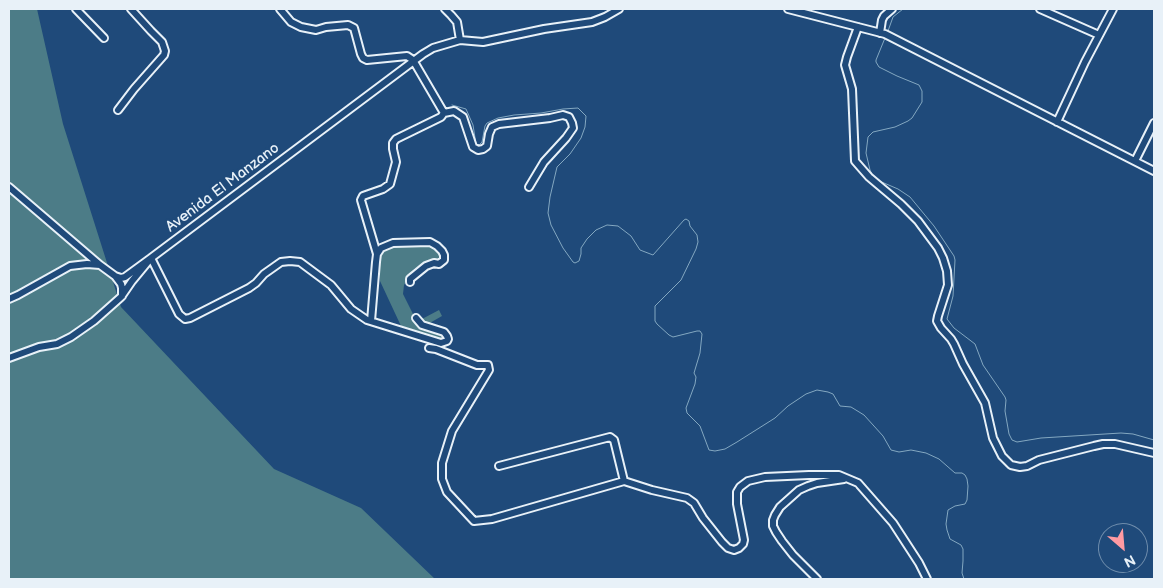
<!DOCTYPE html>
<html>
<head>
<meta charset="utf-8">
<style>
	body { margin:0 }
	#map { position:relative; width:1163px; height:588px; overflow:hidden; background:#1f4a7a; font-family:"Balsamiq Sans",sans-serif }
	canvas { display:block }
	.frame { position:absolute; inset:0; border:10px solid #e8f1f8; pointer-events:none }
	.north { position:absolute; left:1098px; top:523px; width:50px; height:50px; box-sizing:border-box; background:#1f4a7a; border:1px solid #6f8dac; border-radius:50%; rotate:153deg; font-size:14px; font-weight:700; line-height:20px; text-align:center; color:#e8f1f8 }
	.north::after { content:''; display:block; margin:auto; width:18px; height:22px; background:#ff9aa2; clip-path:polygon(50% 0,100% 100%,50% 72%,0 100%) }
</style>
</head>
<body>
<div id="map">
<canvas width="1163" height="588"></canvas>
<div class="frame"></div>
<div class="north">N</div>
</div>
<script>
const ctx = document.querySelector('canvas').getContext('2d');
ctx.lineJoin = 'round';
function fill(path, color) {
  ctx.fillStyle = color;
  ctx.fill(path, 'evenodd');
}
function shape(rows) {
  const path = new Path2D();
  for (const r of rows) {
    path.moveTo(r[0], r[1]);
    for (let i = 2; i < r.length; i += 2) path.lineTo(r[i], r[i + 1]);
  }
  return path;
}
function trace(path, color, width, dash) {
  ctx.strokeStyle = color;
  ctx.lineWidth = width;
  ctx.lineCap = dash ? 'butt' : 'round';
  ctx.setLineDash(dash || []);
  ctx.stroke(path);
}
function drawText(font, color, halo, rows, align = 'center') {
  ctx.font = font + ' "Balsamiq Sans",sans-serif';
  ctx.lineWidth = 4.5;
  ctx.setLineDash([]);
  ctx.textBaseline = 'middle';
  ctx.strokeStyle = halo;
  ctx.fillStyle = color;
  for (const [text, x, y, turn = 0] of rows) {
    ctx.save();
    ctx.translate(x, y);
    ctx.rotate((+turn || 0) * Math.PI / 180);
    ctx.textAlign = isNaN(turn) ? turn : align;
    if (halo) ctx.strokeText(text, 0, 0);
    ctx.fillText(text, 0, 0);
    ctx.restore();
  }
}
fill(shape([
	[9,9,37,9,63,124,121,307,274,469,361,508,435,579,9,579],
	[430,244,441,253,442,258,427,261,414,269,404,285,403,294,416,320,442,333,444,337,443,340,439,340,405,329,401,326,380,281,379,261,380,255,384,250,394,245],
	[439,310,442,316,428,324,424,322,422,319]
]), '#4c7c87');
trace(shape([
	[888,31,893,17,903,9],
	[452,105,466,109,473,125,476,144,479,145,482,142,485,126,487,123,498,118,514,115,541,113,563,109,578,108,586,116,585,127,581,138,570,154,557,167,550,197,548,213,551,225,563,248,573,262,575,263,579,261,581,254,581,248,587,239,596,230,607,225,618,226,631,236,640,250,653,255,684,220,686,219,689,221,690,226,697,235,698,242,696,249,681,280,655,306,655,321,657,324,669,335,673,337,697,331,700,331,702,334,700,353,694,373,696,377,695,384,686,408,687,413,700,426,709,450,715,451,725,449,737,442,775,418,788,406,806,394,817,390,828,392,833,394,840,406,851,407,864,415,883,436,891,450,899,452,911,450,926,453,939,459,955,473,962,473,965,475,967,479,968,486,967,500,965,504,955,506,948,510,946,524,947,530,950,539,961,545,963,549,963,561,962,573,964,579],
	[873,176,870,170,866,153,868,137,873,132,895,127,908,121,912,118,922,102,922,91,919,85,897,76,879,67,876,62,876,60,885,38],
	[877,180,898,189,910,197,934,226,954,256,955,260,953,296,947,319,954,328,975,344,983,365,1005,397,1006,400,1005,411,1009,434,1012,440,1017,442,1041,438,1121,433,1133,434,1154,440]
]), '#84a8c1', 1);
const minor = shape([
	[76,9,104,38],
	[280,9,291,22,301,27,316,30,326,27,348,25,354,28,361,54,363,58,367,60,407,56,413,60,444,113],
	[445,9,451,15,457,22,460,40],
	[788,9,885,34,1154,171],
	[1040,9,1099,35],
	[858,27,847,57,845,65,852,89,855,161,869,177,901,204,918,221,938,248,943,258,947,271,948,285,938,316,937,321,941,328,951,339,954,344,963,364,985,403,993,438,1002,456,1011,465,1020,467,1027,466,1039,460,1094,446,1103,444,1115,444,1154,453],
	[880,33,882,20,884,16,892,9],
	[118,110,134,89,164,55,165,51,162,42,151,31,131,9],
	[1057,122,1085,62,1113,9],
	[1135,161,1154,123],
	[9,187,100,265,115,276,121,278,125,277,151,258,179,314,185,319,190,318,249,288,256,283,264,274,281,262,290,261,300,262,331,285,351,309,367,320,441,343,447,341,448,339,447,336,444,332,422,325,416,318],
	[377,254,361,200,363,196,383,189,390,184,396,162,393,149,393,143,396,139,441,117,444,113,454,111,463,117,473,147,478,150,483,149,487,146,489,134,492,127,499,124,550,118,563,115,569,117,572,123,573,128,566,138,544,162,529,187],
	[115,276,121,284,122,288,122,296],
	[9,299,18,295,70,266,87,264,100,265],
	[371,321,376,262,377,254,381,248,393,243,430,242,437,246,442,251,444,255,444,260,439,264,434,263,426,266,410,279,410,282],
	[429,348,436,349,477,365,488,365,489,370,452,431,442,463,442,479,447,492,474,521,492,519,624,481,652,490,687,498,694,503,703,518,722,542,728,548,734,550,739,548,743,544,744,540,737,504,737,492,740,487,748,481,765,477,809,475,839,475,858,483,893,523,919,563,927,579],
	[9,358,39,347,57,344,71,337,94,321,121,297,132,281,151,258,423,54,433,48,460,40,483,42,544,29,592,22,605,17,619,9],
	[499,466,610,437,614,440,624,481],
	[817,579,793,555,782,541,776,532,773,526,773,520,775,515,780,507,799,490,808,486,817,483,844,479]
]);
trace(minor, '#e8f1f8', 10);
trace(minor, '#1f4a7a', 6);
drawText('15px', '#e8f1f8', '#1f4a7a', [
	["Avenida El Manzano",223,188,-37]
]);
</script>
</body>
</html>
